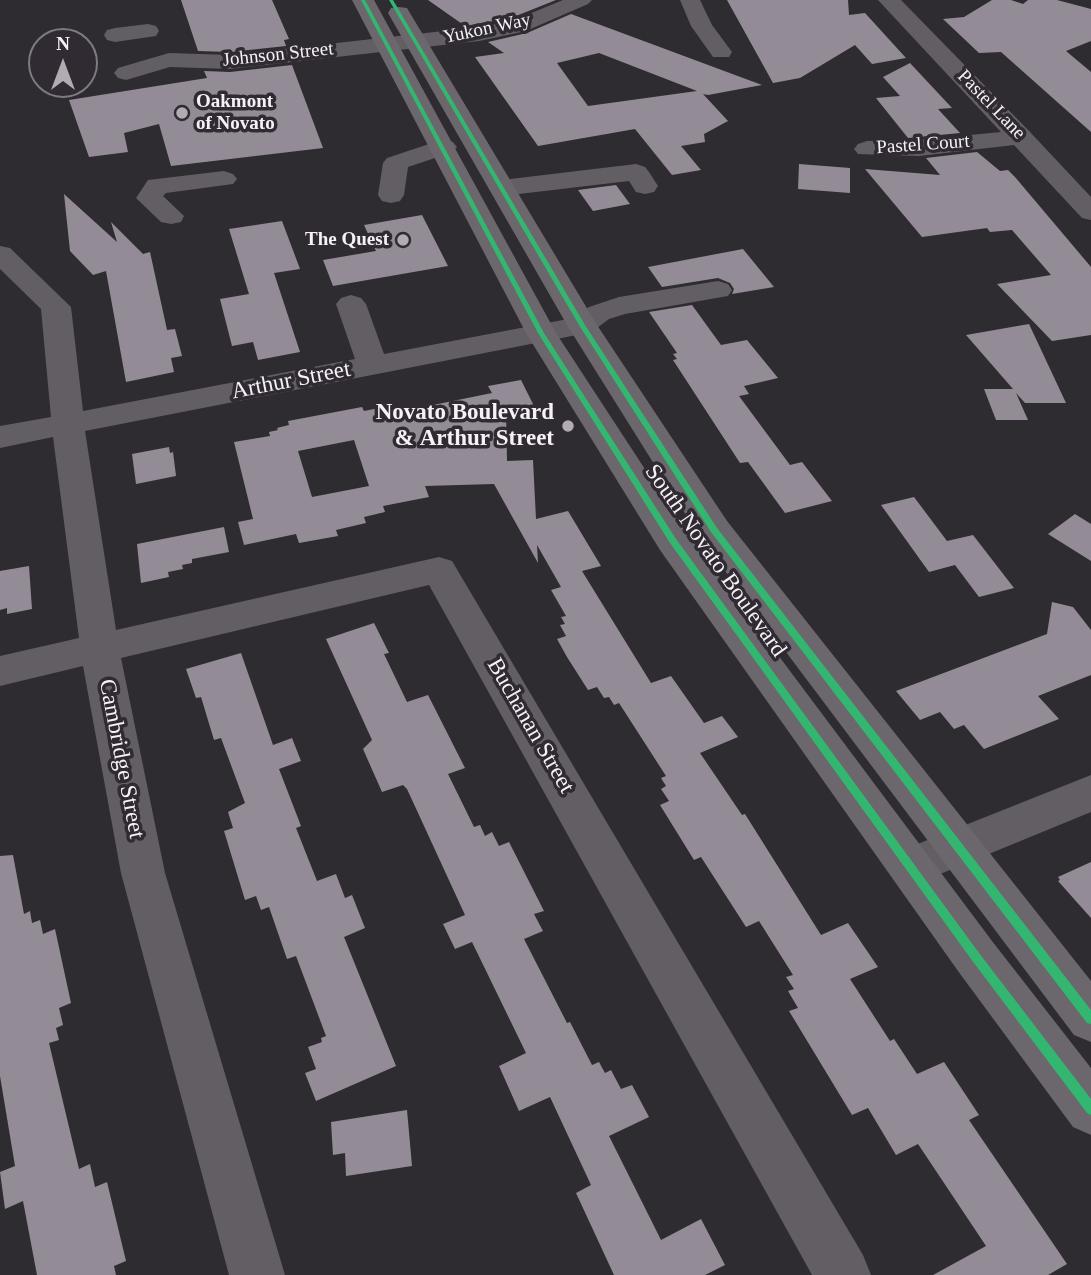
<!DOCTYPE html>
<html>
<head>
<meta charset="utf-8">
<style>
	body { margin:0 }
	#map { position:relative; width:1091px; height:1275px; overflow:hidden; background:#2f2c31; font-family:Georgia,serif }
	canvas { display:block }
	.north { position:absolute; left:28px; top:28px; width:70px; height:70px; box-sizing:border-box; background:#302a33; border:2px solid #7f7a81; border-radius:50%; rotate:0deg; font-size:19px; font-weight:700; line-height:28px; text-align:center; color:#f6f1f7 }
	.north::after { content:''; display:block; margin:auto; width:24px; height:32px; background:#b0acb2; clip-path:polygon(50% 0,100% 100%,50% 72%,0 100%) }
</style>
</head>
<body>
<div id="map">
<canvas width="1091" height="1275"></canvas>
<div class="north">N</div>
</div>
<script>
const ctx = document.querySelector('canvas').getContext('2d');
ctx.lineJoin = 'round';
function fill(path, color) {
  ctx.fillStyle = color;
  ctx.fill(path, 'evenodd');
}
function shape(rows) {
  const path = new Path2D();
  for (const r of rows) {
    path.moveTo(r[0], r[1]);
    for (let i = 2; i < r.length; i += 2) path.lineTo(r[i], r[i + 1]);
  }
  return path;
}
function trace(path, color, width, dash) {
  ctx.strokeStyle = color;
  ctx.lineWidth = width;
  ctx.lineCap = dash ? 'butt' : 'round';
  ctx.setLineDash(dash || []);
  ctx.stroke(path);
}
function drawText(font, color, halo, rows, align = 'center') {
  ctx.font = font + ' Georgia,serif';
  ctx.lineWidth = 7;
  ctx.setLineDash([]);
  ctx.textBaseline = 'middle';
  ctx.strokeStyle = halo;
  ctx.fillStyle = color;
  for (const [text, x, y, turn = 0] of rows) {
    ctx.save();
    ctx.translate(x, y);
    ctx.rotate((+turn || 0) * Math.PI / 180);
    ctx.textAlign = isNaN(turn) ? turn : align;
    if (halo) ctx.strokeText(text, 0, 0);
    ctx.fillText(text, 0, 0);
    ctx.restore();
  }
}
fill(shape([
	[181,0,272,0,289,39,284,40,286,46,230,52,198,51],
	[428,0,556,0,511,18,465,26],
	[727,0,848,0,849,15,865,13,906,58,872,64,855,45,800,78,773,83],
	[992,0,1011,0,1023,4,1028,0,1057,0,1091,9,1091,41,1066,51,1091,72,1091,132,1001,52,979,53,943,19,964,17],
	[571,14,762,85,708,95,703,94,728,121,704,134,705,142,681,146,701,170,672,175,635,129,538,146,475,57,504,53,488,42,527,33],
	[599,53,697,91,588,106,557,63],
	[910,63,952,108,938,109,960,133,908,138,876,98,900,96,883,77],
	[292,65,323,148,171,166,159,124,124,133,128,152,89,157,69,100,207,78,204,71,230,72],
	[977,152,1000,171,1008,170,1015,177,1091,267,1091,335,1052,341,997,284,1051,275,1012,230,990,232,987,228,922,237,865,169,940,175,926,158],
	[799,164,850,168,850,193,798,189],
	[616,185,630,204,593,211,578,190],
	[64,194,117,242,111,222,143,254,150,252,167,330,175,329,182,356,171,358,174,372,126,382,106,271,93,275,70,251],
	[422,215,448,266,333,286,323,260,376,251,364,225],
	[282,221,300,269,274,273,300,352,258,360,253,342,232,346,220,299,249,294,229,229],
	[743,249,774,287,732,294,734,289,730,283,718,278,662,287,648,267],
	[692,305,721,345,747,340,778,378,744,386,749,394,739,396,790,465,802,462,832,501,785,513,748,462,740,463,673,360,677,359,673,354,677,353,649,312],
	[1029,324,1066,403,1025,403,1016,393,1028,420,996,420,984,389,1013,389,966,335],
	[521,380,534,406,506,411,507,461,533,460,536,519,568,511,601,566,582,571,651,683,671,676,704,723,722,716,738,737,700,753,742,815,745,814,821,935,848,923,878,967,850,979,890,1041,894,1039,917,1074,944,1062,979,1115,969,1120,1067,1264,1048,1275,933,1275,986,1246,918,1144,896,1155,868,1108,852,1115,789,1011,798,1008,788,991,794,989,786,977,793,975,759,921,746,927,701,857,694,860,660,805,669,801,661,789,666,786,661,778,666,776,619,703,614,705,609,697,604,698,597,687,588,690,567,657,557,639,566,636,560,625,565,624,561,617,566,616,551,590,561,587,537,545,538,563,494,484,425,486,429,497,383,506,385,512,364,517,366,523,336,530,338,536,299,543,296,534,244,545,238,522,253,519,234,442,270,436,269,432,278,430,277,428,289,425,288,421,362,407,364,411,379,408,384,415,492,393,488,386],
	[354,440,369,486,312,497,298,451],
	[169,447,170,453,173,452,176,476,136,484,132,454],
	[914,497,947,541,973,535,1014,588,979,597,955,565,929,572,881,505],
	[1075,514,1091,524,1091,561,1048,534],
	[224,527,229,552,192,559,192,563,182,565,183,569,168,572,169,577,141,583,137,544],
	[29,566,32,609,7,614,7,608,0,610,0,571],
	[1052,602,1073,607,1091,630,1091,675,1038,696,1059,719,984,749,964,725,954,729,940,712,920,720,896,691,1047,634],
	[374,623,389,653,384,654,407,702,428,695,465,768,448,774,474,827,480,825,485,836,492,832,499,846,509,842,544,911,534,914,543,931,524,939,567,1023,570,1022,592,1065,599,1062,605,1073,611,1070,621,1089,632,1085,649,1117,609,1136,661,1240,701,1219,725,1265,705,1275,614,1275,576,1193,591,1185,550,1097,519,1111,499,1066,526,1053,472,942,455,949,443,924,465,915,407,789,403,785,382,792,363,749,372,740,326,639],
	[241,653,273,745,292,738,301,761,279,769,301,826,296,828,317,881,336,874,345,898,352,895,365,928,344,937,396,1066,316,1101,305,1073,316,1069,308,1047,322,1042,321,1038,326,1036,296,956,287,959,269,907,261,910,256,896,245,900,224,831,233,828,228,812,245,803,221,738,214,740,201,697,196,698,186,669],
	[13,855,24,914,30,911,32,923,40,920,43,934,55,929,71,1003,59,1008,63,1025,56,1028,59,1040,49,1043,79,1169,90,1164,95,1187,107,1182,126,1261,114,1266,116,1275,37,1275,23,1201,5,1209,0,1172,15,1166,0,1076,0,856],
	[1091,862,1091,918,1058,881,1060,880,1058,877],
	[407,1110,412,1166,346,1176,345,1153,333,1155,331,1122]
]), '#938c96');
fill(shape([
	[563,0,592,0,588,4,526,31,479,41,230,69,170,67,126,80,118,78,114,73,118,68,169,53,230,55,479,27,512,21,563,0],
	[680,0,700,0,712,25,732,52,729,57,713,57,691,26,680,0],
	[878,0,901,0,1030,132,1091,197,1091,220,1082,218,1014,145,919,156,858,154,854,149,858,144,867,141,919,140,1001,132,878,0],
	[148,24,156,26,159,31,156,36,115,42,107,40,104,35,107,30,115,28,148,24],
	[444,139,453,142,457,147,453,152,408,167,404,195,400,201,391,203,382,201,378,195,383,163,387,158,444,139],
	[636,164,645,167,649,172,658,186,654,192,645,194,636,192,629,181,502,196,493,194,489,188,493,182,502,180,636,164],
	[224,171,233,174,237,179,233,184,166,193,163,196,184,216,181,222,171,224,161,222,136,198,148,180,224,171],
	[0,246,10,248,71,307,83,411,355,359,336,304,341,298,351,295,361,298,366,304,384,354,573,318,589,307,619,297,718,281,728,284,732,290,728,296,625,314,609,319,593,331,582,334,85,431,116,630,439,557,452,561,863,1255,871,1275,812,1275,429,585,121,658,165,873,285,1275,229,1275,121,873,83,666,0,686,0,656,79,638,53,437,0,448,0,426,51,417,41,309,0,269,0,246],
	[1091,775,1091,812,911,886,895,881,889,867,895,853,1091,775]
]), '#625e64');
fill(shape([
	[352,0,374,0,556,333,686,532,992,941,1091,1068,1091,1135,1073,1127,958,971,660,550,526,333,352,0],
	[399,7,407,8,410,13,597,325,727,521,1091,981,1091,1042,1074,1035,701,539,567,325,388,13,391,8,399,7]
]), '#6b676d');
fill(shape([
	[361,0,365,0,544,333,676,539,979,953,1091,1099,1091,1115,1087,1113,971,959,670,543,538,333,361,0],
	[389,0,393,0,585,325,717,528,1091,1010,1091,1024,1087,1023,711,532,579,325,389,0]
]), '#33b770');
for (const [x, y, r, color] of [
	[182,113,7,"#b0acb2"],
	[403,240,7,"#b0acb2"],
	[568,426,7,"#b0acb2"]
]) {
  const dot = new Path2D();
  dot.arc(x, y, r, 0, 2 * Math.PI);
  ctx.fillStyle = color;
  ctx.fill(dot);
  trace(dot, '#302a33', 2.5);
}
drawText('19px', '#f6f1f7', '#302a33', [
	["Yukon Way",487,29,-12],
	["Johnson Street",278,55,-6],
	["Pastel Lane",991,105,46],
	["Pastel Court",923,145,-4]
]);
drawText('bold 19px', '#f6f1f7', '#302a33', [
	["Oakmont",196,102],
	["of Novato",196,124],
	["The Quest",389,240,"right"]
], 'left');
drawText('23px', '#f6f1f7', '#302a33', [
	["Arthur Street",291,381,-11],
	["South Novato Boulevard",715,561,55],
	["Buchanan Street",530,726,60],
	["Cambridge Street",121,759,79]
]);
drawText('bold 23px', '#f6f1f7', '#302a33', [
	["Novato Boulevard",554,413],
	["& Arthur Street",554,439]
], 'right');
</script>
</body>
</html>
